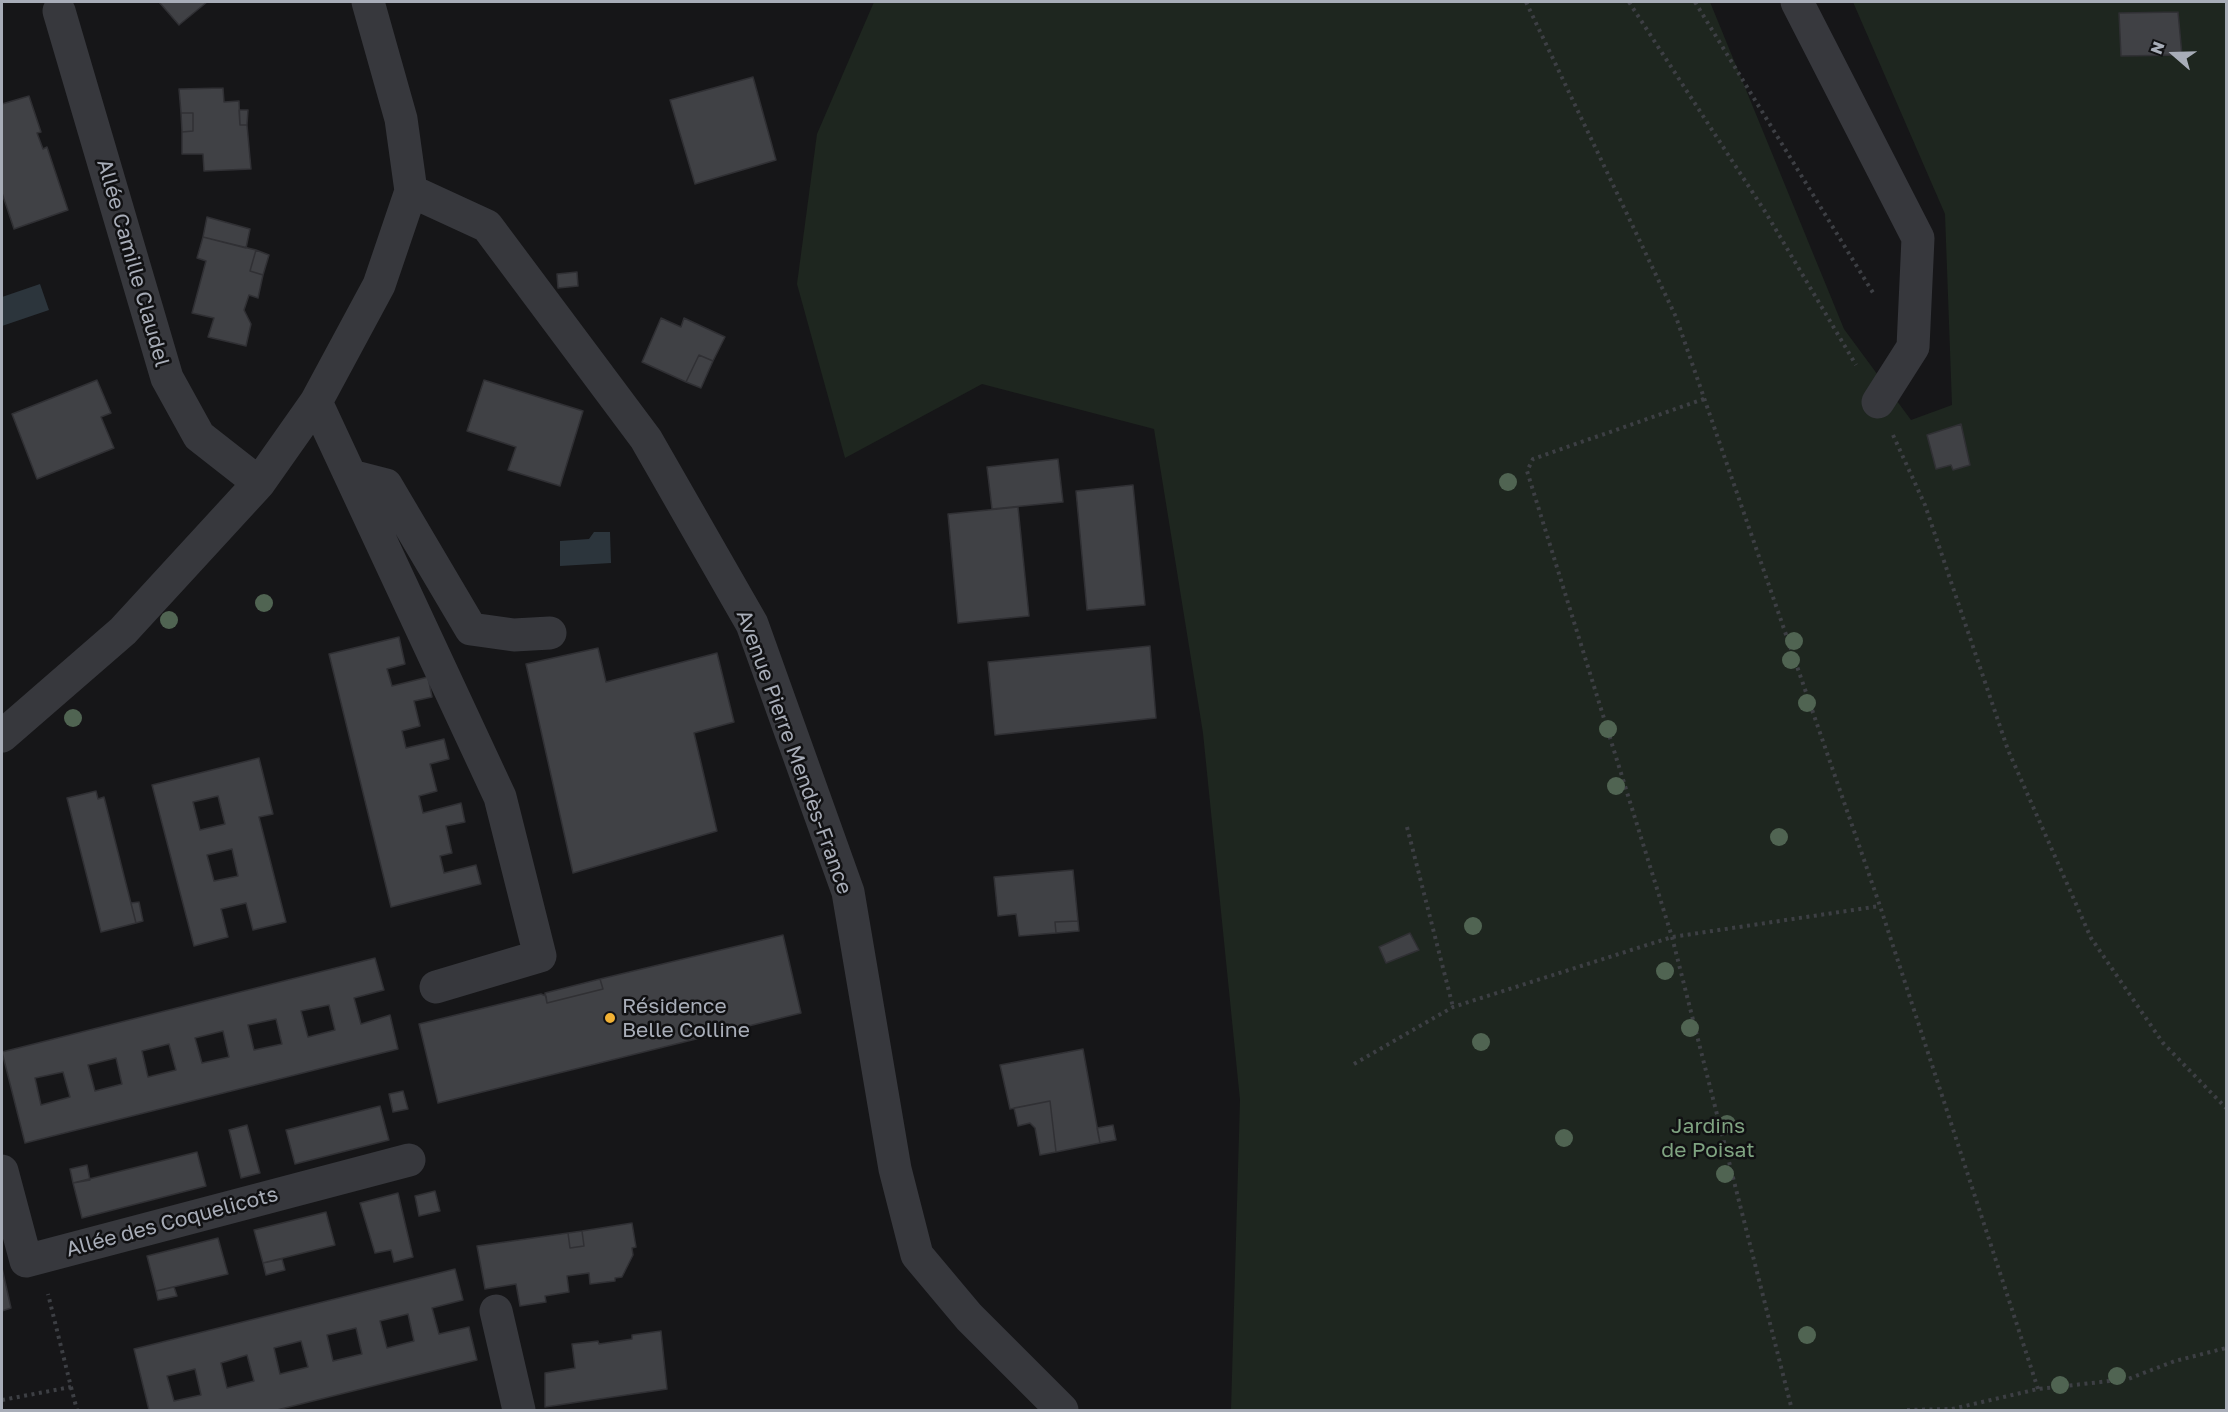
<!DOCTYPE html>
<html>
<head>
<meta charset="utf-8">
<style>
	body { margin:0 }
	#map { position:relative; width:2228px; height:1412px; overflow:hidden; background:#161618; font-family:"Golos Text",sans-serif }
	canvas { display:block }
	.frame { position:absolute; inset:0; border:3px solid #a8adb8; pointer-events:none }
	.north { position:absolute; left:2144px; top:24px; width:60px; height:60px; -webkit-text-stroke:4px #111113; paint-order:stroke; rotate:290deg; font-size:16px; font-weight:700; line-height:24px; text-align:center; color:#a8adb8 }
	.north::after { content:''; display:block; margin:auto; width:21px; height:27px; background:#a8adb8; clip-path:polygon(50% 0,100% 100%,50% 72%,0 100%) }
</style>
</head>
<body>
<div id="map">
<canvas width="2228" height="1412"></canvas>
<div class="frame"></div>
<div class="north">N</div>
</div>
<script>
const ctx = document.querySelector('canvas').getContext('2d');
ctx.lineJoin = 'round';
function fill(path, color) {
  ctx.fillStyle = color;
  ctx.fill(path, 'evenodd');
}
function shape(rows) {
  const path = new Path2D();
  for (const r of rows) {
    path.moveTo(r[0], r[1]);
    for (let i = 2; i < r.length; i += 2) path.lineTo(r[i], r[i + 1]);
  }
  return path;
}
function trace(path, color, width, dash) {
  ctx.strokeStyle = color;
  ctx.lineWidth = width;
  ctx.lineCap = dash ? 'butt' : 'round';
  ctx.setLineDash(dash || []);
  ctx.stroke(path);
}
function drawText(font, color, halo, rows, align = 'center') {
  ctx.font = font + ' "Golos Text",sans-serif';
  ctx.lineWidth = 5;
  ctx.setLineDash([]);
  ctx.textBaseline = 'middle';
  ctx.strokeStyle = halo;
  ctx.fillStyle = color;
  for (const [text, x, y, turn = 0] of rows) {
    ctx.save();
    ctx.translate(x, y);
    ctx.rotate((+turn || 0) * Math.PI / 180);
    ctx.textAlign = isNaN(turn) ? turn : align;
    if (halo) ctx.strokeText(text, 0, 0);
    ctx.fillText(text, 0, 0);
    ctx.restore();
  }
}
fill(shape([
	[874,2,1710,2,1844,329,1911,420,1952,405,1945,214,1853,2,2226,2,2226,1410,1231,1410,1240,1100,1203,733,1154,429,982,384,845,458,797,284,817,134]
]), '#1e261f');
fill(shape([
	[40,284,49,310,2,326,2,297],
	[594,532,610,532,611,563,560,566,560,541,589,539]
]), '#2c353c');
const building = shape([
	[159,2,207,2,179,25,159,2],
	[2178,12,2182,55,2121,56,2119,13,2178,12],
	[753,77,776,160,695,184,670,100,753,77],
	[223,88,224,102,239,101,240,125,247,125,251,169,204,171,203,154,182,154,182,132,193,131,193,113,181,113,179,89,223,88],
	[29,96,41,132,37,133,43,149,47,147,68,210,14,229,2,193,2,104,29,96],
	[239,110,248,110,247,125,240,125,239,110],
	[181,113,193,113,193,131,182,132,181,113],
	[207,217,250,229,246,248,203,237,207,217],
	[203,237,256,250,250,271,263,275,258,298,249,295,244,310,251,324,246,346,208,337,214,318,192,313,206,261,197,258,203,237],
	[256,250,269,255,263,275,250,271,256,250],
	[577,272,578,286,558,288,557,274,577,272],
	[661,318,681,327,684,318,725,337,713,361,699,355,686,382,642,362,661,318],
	[699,355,713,361,701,388,686,382,699,355],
	[97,380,111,413,101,417,114,448,37,479,12,414,97,380],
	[484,380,583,411,560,486,508,470,516,447,467,431,484,380],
	[1961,424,1970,465,1953,470,1951,465,1936,469,1927,435,1961,424],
	[1058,459,1063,502,992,509,987,467,1058,459],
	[1133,485,1145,605,1087,610,1076,491,1133,485],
	[1018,507,1029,616,958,623,948,514,1018,507],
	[399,637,405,664,387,669,392,686,428,677,432,697,414,701,420,726,402,731,406,748,444,739,449,759,430,764,437,791,419,796,423,813,461,803,465,822,446,826,452,853,440,856,444,873,476,865,481,884,391,907,329,654,399,637],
	[1150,646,1156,718,995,735,988,662,1150,646],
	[598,648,606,682,717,653,734,722,694,733,717,831,573,873,526,664,598,648],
	[259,758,273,814,259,817,286,922,253,930,246,903,221,909,228,937,194,946,152,785,259,758],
	[218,796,225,824,200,830,193,802,218,796],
	[232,849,238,876,214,881,207,855,232,849],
	[96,791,98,799,104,797,136,923,101,932,67,798,96,791],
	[1073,870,1078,921,1055,922,1056,933,1019,936,1016,914,998,916,994,877,1073,870],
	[139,902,143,921,136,923,131,903,139,902],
	[1078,921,1079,931,1056,933,1055,922,1078,921],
	[1410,933,1419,950,1386,963,1379,947,1410,933],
	[783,935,801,1013,438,1103,419,1024,541,994,546,996,547,1003,603,989,600,979,783,935],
	[375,958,384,990,354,998,361,1024,390,1015,398,1049,25,1143,2,1052,375,958],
	[329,1005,335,1030,308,1037,301,1011,329,1005],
	[276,1019,282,1044,254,1050,248,1025,276,1019],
	[223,1031,229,1057,202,1063,195,1038,223,1031],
	[169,1044,176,1070,148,1077,142,1051,169,1044],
	[116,1058,122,1084,95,1091,88,1065,116,1058],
	[63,1072,70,1097,41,1105,35,1078,63,1072],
	[600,979,603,989,547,1003,545,993,600,979],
	[1083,1049,1100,1143,1056,1152,1050,1101,1010,1109,1000,1065,1083,1049],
	[403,1091,408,1109,393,1112,389,1094,403,1091],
	[1050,1101,1056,1152,1040,1155,1035,1128,1030,1123,1018,1126,1014,1108,1050,1101],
	[380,1106,389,1140,295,1164,286,1130,380,1106],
	[247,1125,260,1173,241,1178,229,1130,247,1125],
	[1113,1125,1116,1140,1100,1143,1097,1128,1113,1125],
	[197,1152,206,1186,82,1218,73,1183,197,1152],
	[87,1165,90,1180,73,1183,70,1169,87,1165],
	[435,1191,440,1211,419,1216,415,1196,435,1191],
	[398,1193,413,1257,394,1262,391,1250,375,1253,360,1203,398,1193],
	[326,1212,335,1245,263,1263,254,1230,326,1212],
	[632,1223,636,1247,632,1248,633,1255,622,1277,615,1278,615,1281,590,1284,589,1273,567,1276,569,1292,545,1296,546,1302,520,1306,516,1284,485,1289,477,1246,568,1233,570,1248,584,1246,582,1231,632,1223],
	[582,1231,584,1246,570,1248,568,1233,582,1231],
	[218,1238,228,1274,156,1291,147,1256,218,1238],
	[282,1259,285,1270,266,1275,263,1263,282,1259],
	[2,1268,11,1308,2,1311,2,1268],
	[455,1269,463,1300,432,1308,439,1334,469,1327,477,1360,277,1410,149,1410,134,1349,455,1269],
	[408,1314,414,1341,387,1348,380,1321,408,1314],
	[356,1328,362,1354,333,1361,327,1335,356,1328],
	[301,1341,308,1367,280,1374,274,1348,301,1341],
	[247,1355,254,1381,227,1388,221,1363,247,1355],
	[195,1369,201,1395,174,1401,167,1376,195,1369],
	[174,1287,177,1296,158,1300,156,1291,174,1287],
	[661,1331,667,1389,545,1407,545,1373,575,1368,572,1344,598,1341,599,1344,632,1339,632,1335,661,1331]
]);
fill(building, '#404145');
trace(building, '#303034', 1.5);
trace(shape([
	[1526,2,1676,317,1880,906,2038,1389],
	[1629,2,1766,213,1856,365],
	[1695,2,1875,296],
	[1704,399,1533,459,1527,471,1672,937,1792,1410],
	[1893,435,1925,505,2008,750,2091,938,2163,1043,2226,1108],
	[1407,827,1453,1007],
	[1354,1064,1453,1007,1672,937,1880,906],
	[71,1387,77,1410],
	[2,1400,71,1387,48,1294],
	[1907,1410,1952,1409,2038,1389,2128,1379,2175,1361,2226,1348]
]), '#3d3f44', 4, [3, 4.5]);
trace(shape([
	[1797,2,1918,238,1913,347,1878,402],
	[59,11,167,378,199,436,259,483],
	[411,191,487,226,646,439,752,624,848,892,895,1169,917,1255,969,1317,1062,1410],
	[316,402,500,797,540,956,436,987],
	[351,476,386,485,471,629,514,635,550,633],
	[2,736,123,631,259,483,316,402,379,285,411,191,401,119,368,2],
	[2,1171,26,1261,409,1160],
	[496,1311,519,1410]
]), '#37383d', 33);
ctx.fillStyle = '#506452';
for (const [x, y] of [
	[1508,482],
	[264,603],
	[169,620],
	[1794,641],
	[1791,660],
	[1807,703],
	[73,718],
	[1608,729],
	[1616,786],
	[1779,837],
	[1473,926],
	[1665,971],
	[1690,1028],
	[1481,1042],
	[1727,1124],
	[1564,1138],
	[1725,1174],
	[1807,1335],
	[2117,1376],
	[2060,1385]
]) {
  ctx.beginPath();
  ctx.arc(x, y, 9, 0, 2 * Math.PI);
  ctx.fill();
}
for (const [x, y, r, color] of [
	[610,1018,6,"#f2b134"]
]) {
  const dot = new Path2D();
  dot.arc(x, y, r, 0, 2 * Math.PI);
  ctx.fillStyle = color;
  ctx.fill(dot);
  trace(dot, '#111113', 2);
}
drawText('21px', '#a8adb8', '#111113', [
	["Allée Camille Claudel",133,263,74],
	["Avenue Pierre Mendès-France",794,752,70],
	["Allée des Coquelicots",172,1222,-15]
]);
drawText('21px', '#a8adb8', '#111113', [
	["Résidence",622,1006],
	["Belle Colline",622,1030]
], 'left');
drawText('21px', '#7fa381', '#111113', [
	["Jardins",1708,1126],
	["de Poisat",1708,1150]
]);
</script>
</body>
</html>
